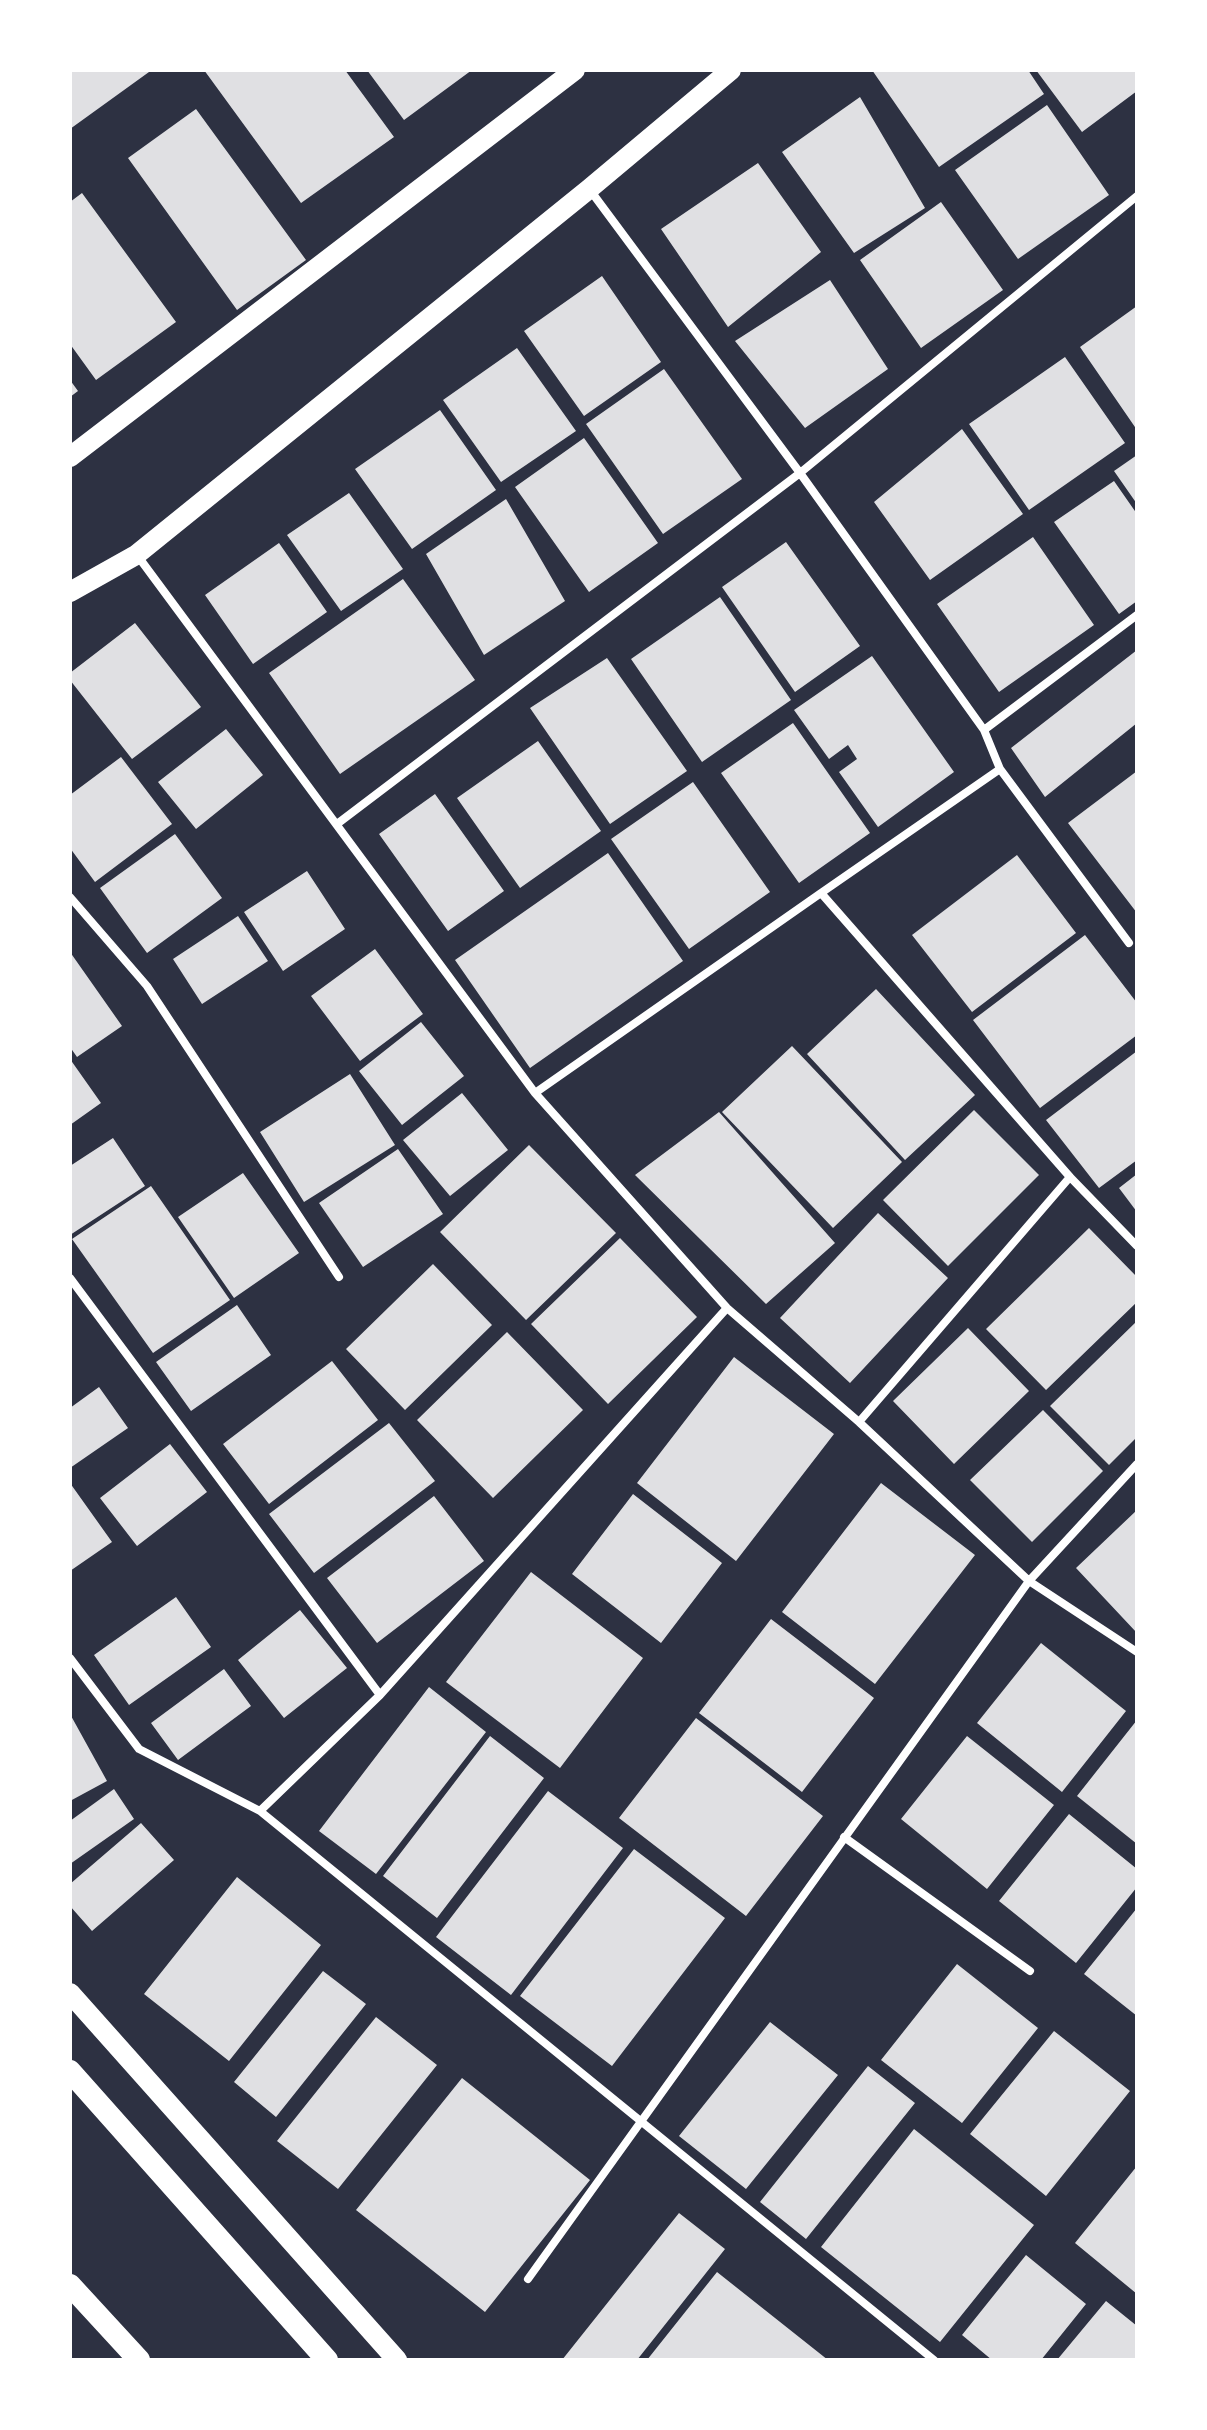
<!DOCTYPE html>
<html>
<head>
<meta charset="utf-8">
<style>
	body { margin:0 }
	#map { position:relative; width:1207px; height:2430px; overflow:hidden; background:#2d3142; font-family:Montserrat,sans-serif }
	canvas { display:block }
	.frame { position:absolute; inset:0; border:72px solid #fff; pointer-events:none }
</style>
</head>
<body>
<div id="map">
<canvas width="1207" height="2430"></canvas>
<div class="frame"></div>
</div>
<script>
const ctx = document.querySelector('canvas').getContext('2d');
ctx.lineJoin = 'round';
function fill(path, color) {
  ctx.fillStyle = color;
  ctx.fill(path, 'evenodd');
}
function shape(rows) {
  const path = new Path2D();
  for (const r of rows) {
    path.moveTo(r[0], r[1]);
    for (let i = 2; i < r.length; i += 2) path.lineTo(r[i], r[i + 1]);
  }
  return path;
}
function trace(path, color, width, dash) {
  ctx.strokeStyle = color;
  ctx.lineWidth = width;
  ctx.lineCap = dash ? 'butt' : 'round';
  ctx.setLineDash(dash || []);
  ctx.stroke(path);
}
fill(shape([
	[70,70,148,70,149,72,70,129],
	[204,70,345,70,394,137,301,203],
	[367,70,472,70,404,120],
	[872,70,1028,70,1044,94,939,167],
	[1036,70,1137,70,1137,91,1082,132],
	[860,97,925,208,854,253,782,152],
	[1047,105,1109,195,1018,259,955,170],
	[196,109,306,260,237,310,128,158],
	[758,163,821,252,728,327,661,229],
	[82,193,176,322,96,380,70,344,70,202],
	[941,202,1003,290,921,348,860,260],
	[602,276,661,362,584,416,524,331],
	[830,280,888,369,805,428,735,341],
	[1137,306,1137,430,1080,347],
	[517,348,576,431,501,482,443,400],
	[1065,357,1125,443,1029,510,969,424],
	[664,369,742,479,663,534,586,424],
	[70,380,78,391,70,397],
	[440,410,496,490,412,549,355,469],
	[962,429,1023,514,930,580,874,502],
	[584,438,658,543,589,592,515,487],
	[1137,455,1137,504,1114,471],
	[1114,481,1137,514,1137,601,1119,614,1054,522],
	[349,493,403,569,341,611,287,535],
	[506,499,565,601,484,655,426,554],
	[1033,537,1094,625,999,692,937,604],
	[786,542,860,646,795,692,722,587],
	[279,543,327,612,253,664,205,595],
	[403,579,475,680,340,774,269,673],
	[720,597,791,700,702,762,631,659],
	[135,623,201,707,132,759,70,680,70,673],
	[1137,650,1137,723,1045,797,1011,748],
	[872,656,954,772,878,827,839,772,857,759,848,745,829,759,794,710],
	[607,658,687,771,610,824,530,708],
	[793,723,870,833,799,883,721,773],
	[226,729,263,775,196,829,158,782],
	[538,741,601,831,520,888,457,798],
	[121,757,172,824,95,882,70,848,70,795],
	[1137,771,1137,913,1068,823],
	[693,782,770,892,689,949,611,839],
	[435,794,504,891,448,931,379,834],
	[175,834,222,898,147,953,100,888],
	[608,853,683,961,530,1068,455,960],
	[1017,855,1076,933,972,1012,912,935],
	[307,871,345,929,283,971,244,912],
	[238,916,268,961,202,1004,173,959],
	[1085,935,1137,1003,1137,1035,1040,1108,973,1020],
	[375,949,423,1014,360,1061,311,996],
	[70,952,122,1026,77,1057,70,1047],
	[876,989,975,1095,905,1160,807,1054],
	[421,1022,464,1076,402,1125,359,1071],
	[792,1046,902,1162,833,1228,722,1112],
	[1137,1051,1137,1160,1099,1188,1046,1120],
	[70,1059,101,1103,70,1125],
	[350,1074,395,1145,304,1202,260,1132],
	[462,1093,508,1150,450,1196,403,1140],
	[974,1110,1039,1175,948,1266,883,1200],
	[719,1112,835,1243,766,1304,635,1175],
	[113,1138,145,1186,70,1235,70,1166],
	[529,1145,616,1233,526,1320,440,1232],
	[398,1149,443,1214,363,1267,319,1203],
	[243,1173,299,1253,234,1298,178,1217],
	[1137,1174,1137,1212,1119,1188],
	[151,1186,230,1300,153,1353,72,1239],
	[878,1213,948,1278,850,1383,780,1318],
	[1089,1228,1137,1277,1137,1302,1046,1390,986,1329],
	[620,1238,697,1317,608,1404,531,1324],
	[433,1264,492,1325,405,1410,346,1349],
	[237,1305,271,1355,191,1411,156,1362],
	[1137,1321,1137,1437,1109,1465,1050,1406],
	[968,1328,1029,1391,954,1464,893,1401],
	[507,1332,583,1410,493,1498,417,1420],
	[734,1357,834,1434,736,1561,637,1483],
	[332,1361,378,1420,269,1504,223,1444],
	[99,1387,128,1428,70,1468,70,1408],
	[1043,1410,1103,1471,1032,1542,970,1480],
	[389,1423,435,1481,314,1573,269,1514],
	[170,1444,207,1492,137,1546,100,1498],
	[70,1483,112,1542,70,1571],
	[881,1483,975,1555,875,1684,782,1612],
	[633,1494,722,1563,661,1643,572,1574],
	[434,1496,484,1561,377,1643,327,1578],
	[1137,1510,1137,1633,1076,1568],
	[531,1572,643,1658,560,1768,446,1682],
	[176,1597,211,1647,129,1705,94,1655],
	[300,1610,347,1668,284,1718,238,1660],
	[771,1619,874,1698,802,1792,699,1713],
	[1041,1643,1126,1711,1062,1792,977,1723],
	[224,1669,251,1706,178,1760,151,1723],
	[429,1687,486,1732,376,1874,319,1831],
	[70,1714,107,1781,70,1801],
	[696,1718,823,1816,746,1916,619,1818],
	[1137,1720,1137,1844,1077,1796],
	[490,1736,544,1778,437,1918,383,1876],
	[967,1736,1054,1805,987,1889,901,1819],
	[114,1789,134,1819,70,1864,70,1821],
	[548,1791,623,1848,511,1995,436,1937],
	[1069,1814,1137,1869,1137,1887,1076,1963,999,1901],
	[141,1823,174,1860,92,1931,70,1906,70,1884],
	[634,1849,725,1918,612,2066,520,1996],
	[237,1877,321,1945,229,2061,144,1994],
	[1137,1908,1137,2016,1084,1974],
	[957,1964,1038,2028,962,2123,881,2060],
	[323,1971,366,2004,276,2117,234,2082],
	[376,2017,437,2065,338,2189,277,2141],
	[770,2022,838,2075,746,2189,679,2136],
	[1054,2031,1130,2091,1046,2196,970,2134],
	[868,2066,915,2103,806,2239,760,2202],
	[462,2078,590,2180,485,2312,356,2210],
	[914,2129,1034,2225,940,2342,821,2247],
	[1137,2166,1137,2294,1075,2243],
	[679,2213,725,2249,637,2360,562,2360],
	[1026,2255,1086,2304,1041,2360,992,2360,962,2335],
	[717,2272,828,2360,647,2360],
	[1106,2301,1137,2326,1137,2360,1057,2360]
]), '#e0e0e3');
trace(shape([
	[590,190,800,473,984,730,1000,769,1129,943],
	[137,555,535,1093,727,1308,859,1422,1029,1581,1137,1652],
	[984,730,1137,615],
	[337,824,800,473,1137,196],
	[821,893,1000,769],
	[70,897,147,986,339,1277],
	[535,1093,821,893,1070,1177,859,1422],
	[1070,1177,1137,1246],
	[70,1278,380,1695],
	[70,1658,139,1749,260,1811,934,2360],
	[260,1811,380,1695,727,1308],
	[844,1837,1030,1971],
	[528,2279,1029,1581,1137,1464]
]), '#fff', 8);
trace(shape([
	[70,457,575,70],
	[70,592,136,555,589,189,731,70],
	[70,1993,397,2360]
]), '#fff', 20);
trace(shape([
	[70,2071,327,2360],
	[70,2285,139,2360]
]), '#fff', 22);
</script>
</body>
</html>
